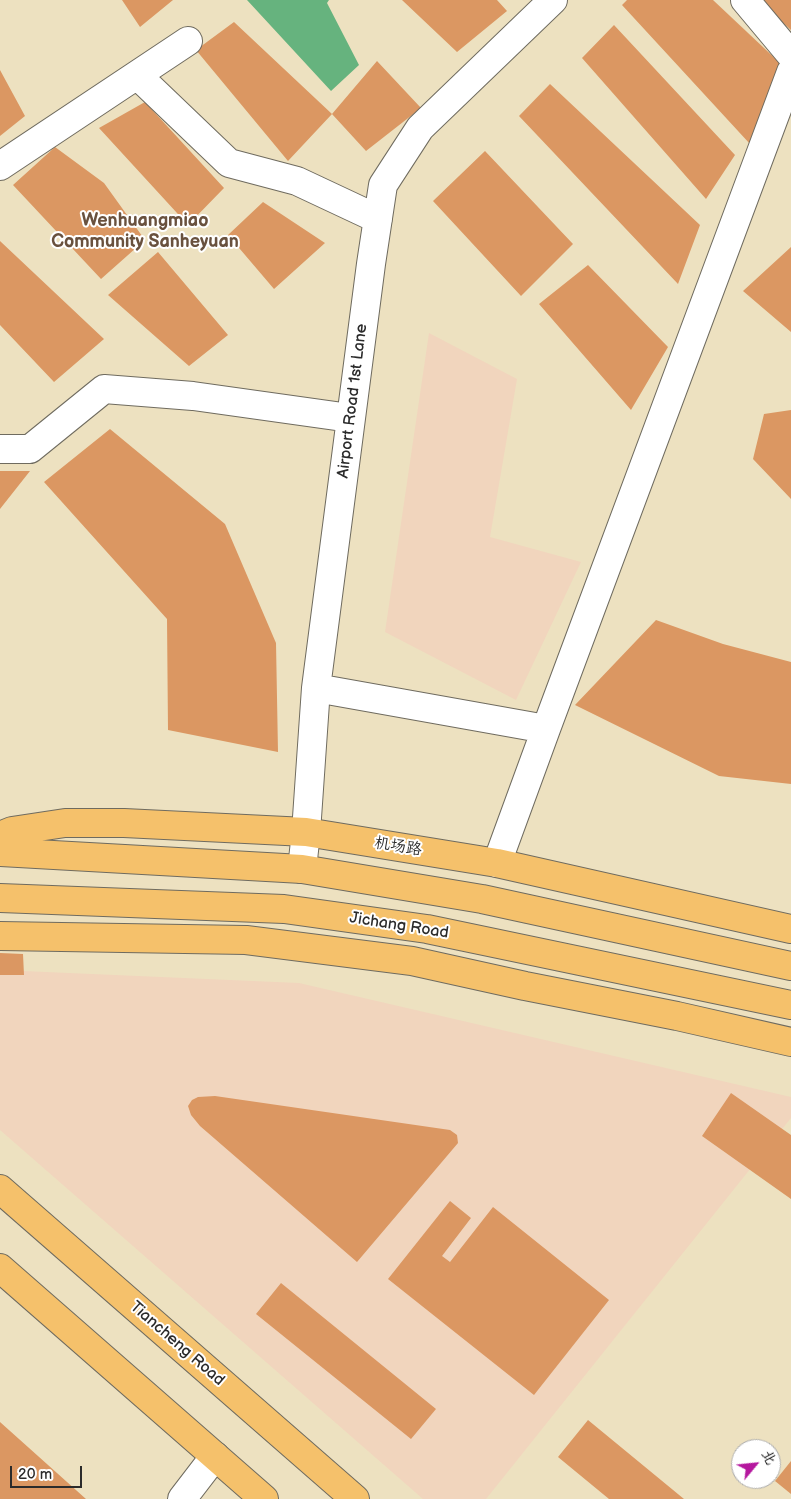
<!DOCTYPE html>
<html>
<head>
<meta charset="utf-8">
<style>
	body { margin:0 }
	#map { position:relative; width:791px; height:1499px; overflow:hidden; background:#ede1c0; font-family:"Balsamiq Sans","LXGW WenKai TC",sans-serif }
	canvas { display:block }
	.north { position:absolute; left:731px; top:1439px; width:50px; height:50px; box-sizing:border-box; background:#fff; border:1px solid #aaa; border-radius:50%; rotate:62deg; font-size:14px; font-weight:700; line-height:20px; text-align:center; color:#2b2b2b }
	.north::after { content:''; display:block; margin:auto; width:18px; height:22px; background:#b5179e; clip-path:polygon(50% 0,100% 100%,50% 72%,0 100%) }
	.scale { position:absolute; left:10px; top:1466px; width:72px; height:22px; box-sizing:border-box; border:2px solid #2b2b2b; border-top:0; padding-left:6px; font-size:15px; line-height:18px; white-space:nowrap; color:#2b2b2b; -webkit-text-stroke:4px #fff; paint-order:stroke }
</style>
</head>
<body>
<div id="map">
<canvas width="791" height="1499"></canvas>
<div class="north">北</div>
<div class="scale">20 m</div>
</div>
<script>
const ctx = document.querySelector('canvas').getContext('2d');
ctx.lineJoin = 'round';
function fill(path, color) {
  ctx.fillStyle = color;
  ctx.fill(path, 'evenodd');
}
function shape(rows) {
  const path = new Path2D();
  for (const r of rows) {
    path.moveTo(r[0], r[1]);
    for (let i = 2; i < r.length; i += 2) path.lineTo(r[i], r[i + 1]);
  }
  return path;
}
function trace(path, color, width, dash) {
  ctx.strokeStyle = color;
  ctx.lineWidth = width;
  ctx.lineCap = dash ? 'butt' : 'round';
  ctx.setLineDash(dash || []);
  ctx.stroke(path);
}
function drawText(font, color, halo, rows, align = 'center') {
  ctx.font = font + ' "Balsamiq Sans","LXGW WenKai TC",sans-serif';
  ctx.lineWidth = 4;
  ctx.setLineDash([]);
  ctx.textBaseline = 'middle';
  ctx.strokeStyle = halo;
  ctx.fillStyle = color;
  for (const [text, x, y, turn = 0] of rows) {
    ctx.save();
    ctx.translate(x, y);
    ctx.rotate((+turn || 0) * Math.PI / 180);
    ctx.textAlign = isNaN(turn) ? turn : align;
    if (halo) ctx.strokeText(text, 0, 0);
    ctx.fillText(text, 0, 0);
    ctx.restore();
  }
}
fill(shape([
	[429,333,517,379,490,537,581,562,516,700,385,632],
	[0,970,299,983,791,1097,791,1118,486,1499,423,1499,0,1130]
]), '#f1d5bd');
fill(shape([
	[247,0,329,0,327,3,359,65,331,91]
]), '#66b37e');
fill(shape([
	[122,0,173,0,140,27],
	[402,0,497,0,507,11,457,52],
	[627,0,713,0,781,64,750,144,622,5],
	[758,0,791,0,791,30],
	[234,22,332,114,377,61,421,108,366,151,332,114,288,161,196,50],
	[614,25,735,155,706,199,582,58],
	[0,70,25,116,0,136],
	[550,84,700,225,678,284,519,116],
	[145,102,224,188,188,225,99,128],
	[55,147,104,183,145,240,101,279,13,185],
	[485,151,573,244,521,296,433,201],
	[263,202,325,243,274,289,228,235],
	[0,241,104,339,54,382,0,325],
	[791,247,791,332,743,291],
	[158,252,228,335,189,366,108,295],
	[588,265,668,347,631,410,539,304],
	[791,410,791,499,753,459,764,414],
	[110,429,225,524,276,643,278,752,168,730,167,619,44,482],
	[0,471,30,471,0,509],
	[656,620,723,644,791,662,791,784,719,776,575,705],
	[0,953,23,954,24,975,0,975],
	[731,1093,791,1135,791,1199,702,1136],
	[215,1096,450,1130,457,1135,458,1143,357,1262,200,1126,191,1115,188,1106,192,1100,198,1097],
	[450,1201,471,1218,442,1256,450,1262,493,1207,609,1300,534,1395,388,1279],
	[281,1283,436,1409,411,1439,256,1314],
	[588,1420,684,1499,609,1499,558,1457],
	[0,1422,86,1499,0,1499],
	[791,1461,791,1494,775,1481]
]), '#db9762');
const minor = shape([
	[745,0,791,55],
	[137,75,229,163,297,181,378,219],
	[0,166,188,41],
	[0,449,30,449,104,389,193,396,350,418],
	[316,688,546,729],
	[497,863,546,729,791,72],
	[302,869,306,832,316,688,371,264,383,185,420,128,553,0],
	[182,1499,215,1456]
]);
const major = shape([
	[0,836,12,831,65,823,124,823,306,832,497,863,791,929],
	[0,852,302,869,482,899,791,966],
	[0,898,284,909,427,929,791,1005],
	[0,936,246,940,412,961,525,986,677,1016,791,1042],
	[0,1189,355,1499],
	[0,1268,264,1499]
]);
trace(minor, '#6f6b5f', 30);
trace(major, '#6f6b5f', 30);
trace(minor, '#fff', 28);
trace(major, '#f5c16b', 28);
drawText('16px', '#2b2b2b', '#fff', [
	["Airport Road 1st Lane",353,401,-83],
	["机场路",398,847,9],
	["Jichang Road",399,926,9],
	["Tiancheng Road",177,1344,41]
]);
drawText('bold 18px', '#69513e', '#fff', [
	["Wenhuangmiao",145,221],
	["Community Sanheyuan",145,242]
]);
</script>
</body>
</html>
